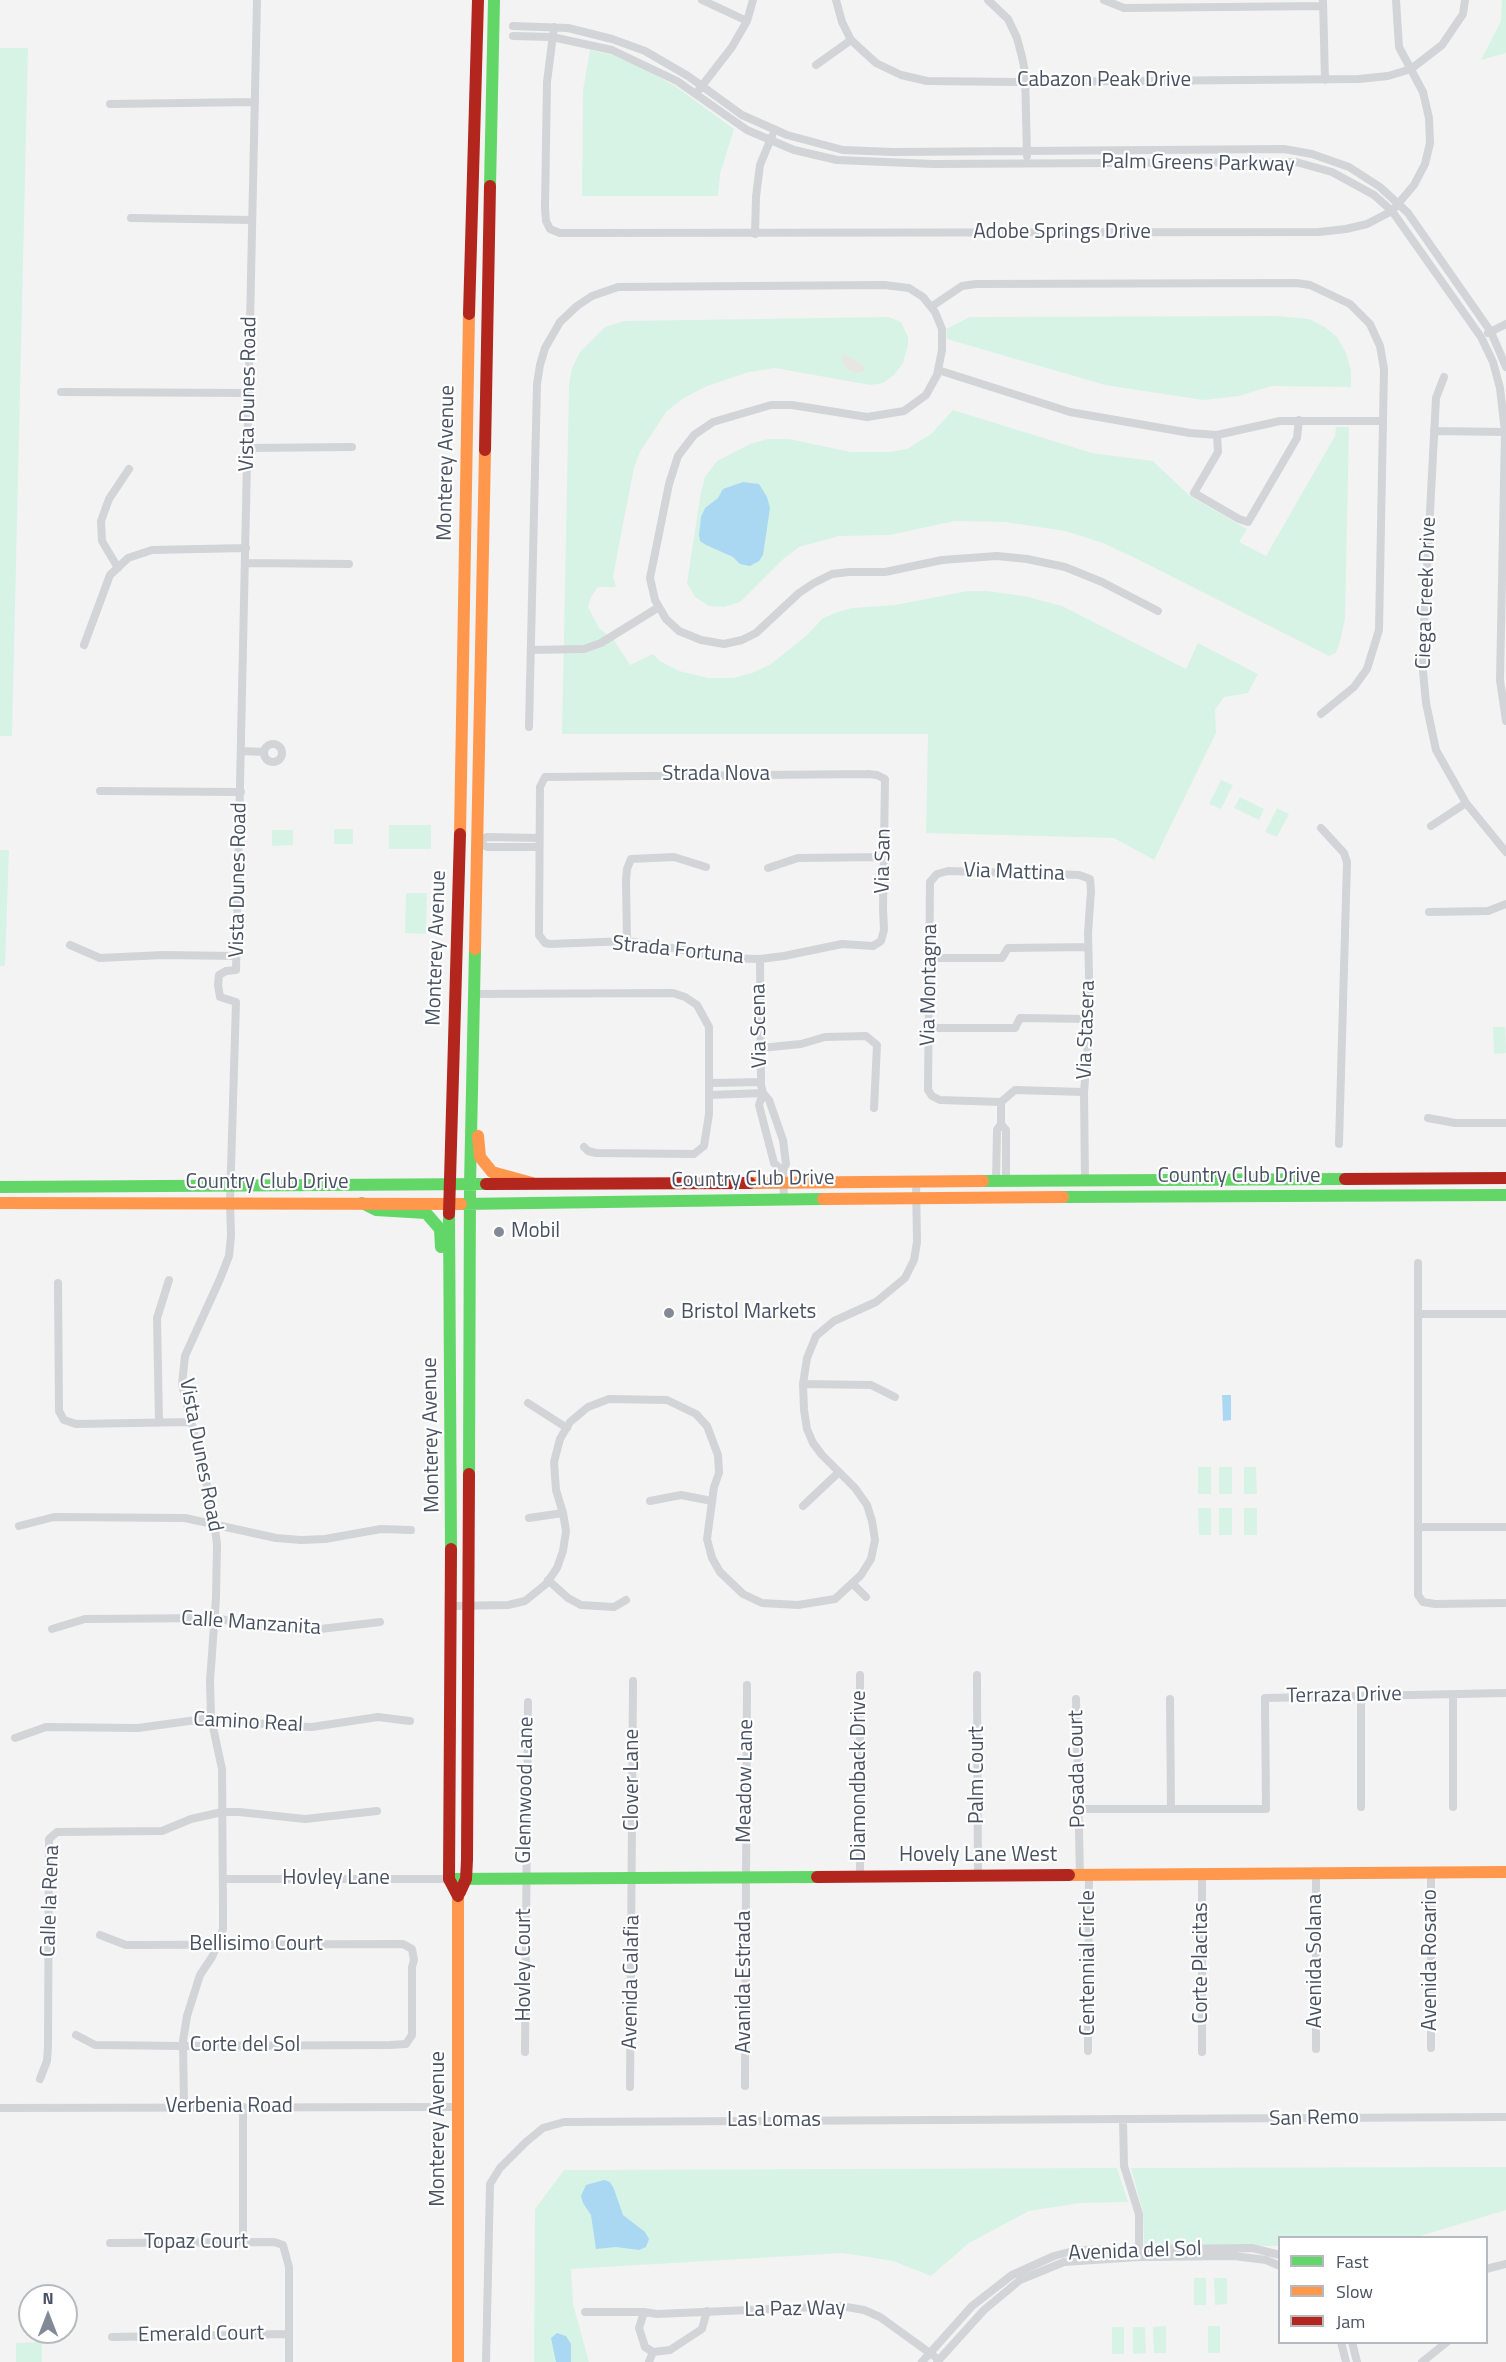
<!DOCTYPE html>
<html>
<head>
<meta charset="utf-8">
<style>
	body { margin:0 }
	#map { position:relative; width:1506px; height:2362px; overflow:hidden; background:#f4f3f3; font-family:"Titillium Web",sans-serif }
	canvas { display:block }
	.legend { position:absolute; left:1278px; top:2236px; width:210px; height:108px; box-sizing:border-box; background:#fff; border:2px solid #b6bac0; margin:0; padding:8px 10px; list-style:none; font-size:18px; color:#485262 }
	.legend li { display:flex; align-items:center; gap:12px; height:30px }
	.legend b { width:30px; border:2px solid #b6bac0 }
	.north { position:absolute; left:18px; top:2284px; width:60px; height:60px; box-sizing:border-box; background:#fff; border:2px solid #b6bac0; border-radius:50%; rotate:0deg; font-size:16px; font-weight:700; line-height:24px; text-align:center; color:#485262 }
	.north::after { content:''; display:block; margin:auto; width:21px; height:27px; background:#848a95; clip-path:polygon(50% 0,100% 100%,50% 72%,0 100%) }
</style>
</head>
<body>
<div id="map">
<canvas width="1506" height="2362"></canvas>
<ul class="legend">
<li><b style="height:8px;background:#63d668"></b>Fast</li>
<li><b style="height:8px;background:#ff974d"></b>Slow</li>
<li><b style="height:8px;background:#b3261e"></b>Jam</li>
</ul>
<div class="north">N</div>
</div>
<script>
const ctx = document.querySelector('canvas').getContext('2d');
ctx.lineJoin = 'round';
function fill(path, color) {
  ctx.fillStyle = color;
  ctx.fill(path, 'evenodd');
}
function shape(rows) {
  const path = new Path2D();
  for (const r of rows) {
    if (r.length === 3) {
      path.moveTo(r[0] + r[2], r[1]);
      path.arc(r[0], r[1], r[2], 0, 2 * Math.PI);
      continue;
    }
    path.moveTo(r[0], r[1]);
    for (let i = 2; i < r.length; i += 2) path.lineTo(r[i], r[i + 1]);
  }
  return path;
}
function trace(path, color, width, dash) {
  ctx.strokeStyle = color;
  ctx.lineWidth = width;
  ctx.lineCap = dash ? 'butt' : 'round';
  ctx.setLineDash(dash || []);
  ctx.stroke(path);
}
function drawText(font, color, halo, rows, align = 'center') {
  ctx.font = font + ' "Titillium Web",sans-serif';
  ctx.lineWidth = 4.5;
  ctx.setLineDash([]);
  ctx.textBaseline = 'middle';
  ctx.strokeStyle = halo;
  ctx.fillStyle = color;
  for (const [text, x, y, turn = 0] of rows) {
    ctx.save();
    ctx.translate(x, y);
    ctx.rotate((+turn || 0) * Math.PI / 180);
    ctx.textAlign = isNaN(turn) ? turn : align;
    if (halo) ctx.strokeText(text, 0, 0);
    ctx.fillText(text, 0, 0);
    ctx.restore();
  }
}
fill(shape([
	[1502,0,1506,0,1506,53,1481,60,1501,21],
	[0,48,28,48,12,736,0,736],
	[590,50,613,55,645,69,675,86,734,129,720,174,718,196,582,196,583,90],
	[1276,316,1309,319,1325,327,1337,337,1346,353,1351,370,1351,387,1271,386,1239,396,1203,400,1105,385,947,339,946,329,970,317],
	[888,317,901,322,908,337,908,345,903,363,894,375,883,383,870,385,775,368,749,372,707,386,684,398,666,412,640,452,634,468,613,576,616,587,598,587,591,597,588,607,599,628,614,640,630,665,653,654,660,661,679,671,708,678,733,678,752,673,771,664,806,636,823,618,838,612,852,608,895,605,968,591,987,591,1024,596,1062,606,1186,669,1198,643,1258,674,1248,693,1224,697,1215,710,1216,733,1154,860,1114,838,926,833,928,734,562,734,569,385,572,368,580,352,605,327,624,321],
	[953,410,1092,453,1153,461,1190,496,1247,529,1239,542,1266,556,1335,436,1336,427,1349,427,1345,619,1341,638,1336,653,1329,656,1139,560,1103,543,1065,531,1005,522,955,521,889,535,839,536,799,547,781,561,740,602,724,607,709,606,695,597,687,583,701,492,705,477,717,461,750,444,768,439,789,439,851,452,889,452,907,449,931,434],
	[1221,780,1233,785,1221,809,1209,804],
	[1240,797,1264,809,1259,820,1234,808],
	[1277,808,1289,814,1277,837,1265,832],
	[389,825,431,825,431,849,389,849],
	[334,829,353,829,353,844,334,844],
	[272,830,293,830,293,845,272,846],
	[0,850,9,850,5,966,0,966],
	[406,893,427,893,426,934,405,933],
	[1493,1027,1505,1027,1506,1053,1494,1054],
	[1198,1467,1211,1467,1211,1494,1198,1494],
	[1219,1467,1232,1467,1232,1494,1219,1494],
	[1244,1467,1256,1467,1257,1494,1244,1494],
	[1198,1508,1211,1508,1211,1535,1199,1535],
	[1219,1508,1232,1508,1232,1535,1219,1535],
	[1244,1508,1257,1508,1257,1535,1244,1535],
	[1506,2167,1506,2210,1417,2237,1280,2238,1279,2246,1144,2245,1143,2212,1131,2168],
	[1117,2168,1128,2202,1080,2203,1029,2211,969,2243,931,2276,893,2261,843,2253,571,2269,573,2304,589,2362,534,2362,535,2209,564,2170],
	[1194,2278,1206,2278,1206,2305,1194,2305],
	[1214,2278,1227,2278,1227,2304,1215,2305],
	[1166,2326,1166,2353,1154,2353,1153,2327],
	[1208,2326,1220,2326,1220,2353,1208,2353],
	[1112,2327,1124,2327,1124,2354,1112,2354],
	[1133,2327,1145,2327,1146,2353,1133,2354],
	[42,2342,42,2362,16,2362,16,2343]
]), '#d7f3e6');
fill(shape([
	[844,354,865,366,864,371,857,373,847,369,842,359]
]), '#e7e6e0');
fill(shape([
	[743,482,759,484,767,497,770,508,763,555,759,561,750,566,740,564,733,557,706,545,700,541,699,535,701,517,705,508,718,498,723,489],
	[1222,1395,1231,1395,1231,1420,1223,1421],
	[604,2180,610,2182,614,2189,623,2215,645,2232,649,2239,646,2247,639,2250,616,2247,596,2249,591,2215,583,2203,581,2196,586,2185],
	[557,2333,566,2336,571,2344,571,2362,556,2362,551,2338]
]), '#aad8f3');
trace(shape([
	[702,0,747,21],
	[836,0,842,22,851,40,876,63,901,75,927,81,1015,82,1359,79,1388,76,1411,69,1442,45,1463,14,1465,0],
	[988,0,1008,19,1017,38,1022,57,1025,72,1027,156],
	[1104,0,1124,8,1323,6],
	[1323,0,1325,80],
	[513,26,568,28,612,39,645,51,688,76,742,115,787,135,843,150,893,152,1284,149,1312,154,1349,167,1380,187,1408,213,1491,332,1506,367],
	[554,27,547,82,545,208,546,221,550,229,560,233,1319,232,1346,229,1367,224,1392,211,1414,185,1425,164,1430,143,1429,118,1423,92,1399,47,1396,0],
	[513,36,552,37,612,50,677,81,747,130,794,150,837,160,933,164,1296,162,1332,172,1374,195,1392,211,1481,337,1493,362,1500,388,1505,432,1500,680,1506,721],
	[816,65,851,40],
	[698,91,732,47,747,21,753,0],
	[110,104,254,102],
	[131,218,252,220],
	[755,234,756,197,760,165,772,136],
	[931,307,962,286,976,284,1296,283,1310,285,1350,304,1370,324,1380,346,1384,369,1379,630,1367,669,1354,687,1321,714],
	[1488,333,1506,324],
	[938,370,1070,412,1190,433,1217,435,1280,421,1382,421],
	[1444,377,1436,398,1424,626,1423,671,1426,703,1436,750,1449,773,1466,803,1506,852],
	[61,392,249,393],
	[1434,431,1506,432],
	[1217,435,1218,452,1194,493,1239,519,1248,522,1297,438,1299,420],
	[249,448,352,447],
	[246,563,349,564],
	[118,568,102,541,101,521,109,499,129,469],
	[84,645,110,575,128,558,152,550,246,548],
	[531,650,584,649,601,643,659,607],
	[529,727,537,384,540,365,545,348,560,322,577,306,592,296,618,287,884,285,909,288,923,297,935,312,942,329,942,350,937,375,926,395,904,411,867,417,792,405,771,405,713,422,694,435,678,456,669,484,650,578,655,600,666,619,679,631,701,640,724,644,742,640,756,633,799,593,814,583,832,574,849,572,885,572,942,560,997,556,1027,559,1065,567,1102,582,1158,611],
	[273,753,9],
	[242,751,264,752],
	[868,774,877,775,885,779,883,908,884,930,881,941,873,946,842,944,784,956,760,959,721,958,697,952,627,941,550,944,545,943,539,935,540,787,545,777,868,774],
	[100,791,241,792],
	[1431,826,1466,803],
	[1321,828,1344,853,1347,862,1339,1144],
	[477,842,487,837,539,838],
	[477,842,487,847,539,847],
	[768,868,798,858,884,857],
	[1429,912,1488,911,1506,904],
	[627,941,626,880,627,869,631,859,674,857,706,867],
	[70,945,100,958,163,955,236,956],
	[930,958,1002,958,1008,948,1088,947],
	[760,959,761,1085,763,1093,769,1100,783,1140,786,1164,783,1171,784,1199],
	[473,994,673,993,685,997,697,1005,709,1027,709,1114,704,1146,694,1154,596,1153,588,1151,584,1147],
	[929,1028,1015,1028,1020,1018,1090,1019],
	[761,1048,801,1044,825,1037,866,1036,877,1045,874,1108],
	[710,1083,761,1082],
	[1084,1092,1015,1090,1001,1102,940,1100,932,1096,928,1090,930,882,937,874,948,871,1052,874,1079,875,1090,879,1091,891,1088,933,1090,1019,1084,1092,1085,1182],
	[763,1093,759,1105,774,1163,783,1171],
	[709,1095,763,1093],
	[1428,1118,1455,1123,1506,1123],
	[1001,1124,1006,1130,1006,1182],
	[996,1182,997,1130,1001,1124,1001,1102],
	[1418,1263,1418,1595,1423,1602,1435,1604,1506,1603],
	[58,1283,59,1411,64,1420,76,1424,191,1422],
	[1419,1314,1506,1314],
	[803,1384,871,1385,895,1397],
	[528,1403,567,1428],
	[159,1423,157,1318,169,1280],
	[650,1501,681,1495,712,1501],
	[803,1506,839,1472],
	[529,1518,563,1513],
	[19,1526,54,1517,185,1518,276,1538,301,1540,325,1539,381,1529,411,1530],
	[1419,1527,1506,1527],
	[548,1580,568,1598,581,1605,614,1607,626,1600],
	[852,1583,866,1597],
	[452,1606,508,1605,525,1601,546,1584,557,1568,563,1551,566,1531,563,1513,556,1490,554,1462,560,1439,570,1422,588,1407,609,1399,667,1400,696,1414,707,1426,718,1455,719,1473,714,1487,707,1539,712,1558,720,1572,743,1594,762,1603,798,1605,835,1599,861,1575,871,1559,875,1540,872,1521,867,1505,855,1488,822,1455,813,1443,807,1429,804,1410,803,1384,807,1358,816,1336,834,1321,876,1302,905,1278,914,1260,917,1242,916,1182],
	[52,1629,85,1619,215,1618,262,1627,312,1630,380,1622],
	[860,1675,860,1876],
	[977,1675,978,1876],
	[1453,1695,1453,1807],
	[1076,1699,1080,1875],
	[1170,1699,1171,1809],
	[15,1738,46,1727,138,1728,211,1718,283,1726,312,1727,378,1717,410,1721],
	[1361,1807,1361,1696],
	[1079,1809,1266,1809,1265,1698,1506,1693],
	[1431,1873,1431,2048],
	[223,1879,449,1879],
	[76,2035,95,2045,183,2046,390,2045,406,2044,412,2035,412,1967,414,1960,412,1949,403,1944,126,1945,100,1935],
	[1316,2049,1316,1873],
	[1088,2051,1089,1875],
	[525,2052,528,1702],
	[1202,2052,1202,1874],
	[40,2079,47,2061,48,2047,49,1839,57,1832,162,1831,191,1819,222,1812,239,1812,305,1819,377,1811],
	[745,2086,747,1685],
	[630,2087,633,1681],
	[184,2107,183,2041,187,2016,200,1975,212,1957,219,1941,223,1929,223,1915,222,1769,211,1718,210,1681,216,1598,217,1544,212,1506,182,1384,185,1356,220,1279,229,1256,231,1236,230,1202,236,1002,220,997,218,985,219,975,226,971,236,970,257,0],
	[0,2108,459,2107],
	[1123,2121,1124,2166,1139,2214,1139,2253],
	[110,2243,274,2242,283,2245,289,2267,289,2362],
	[243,2243,243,2107],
	[1486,2269,1506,2264],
	[585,2312,644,2312,657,2314,841,2306,864,2310,880,2317,934,2356],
	[644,2312,639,2328,645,2347,653,2352,649,2362],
	[112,2337,289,2334],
	[1341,2342,1346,2362],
	[1352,2342,1357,2362],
	[653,2352,670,2350,702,2329,707,2311],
	[486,2362,490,2184,500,2168,526,2142,543,2128,564,2122,1506,2117],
	[922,2362,972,2306,1012,2275,1054,2256,1077,2250,1252,2248,1280,2255],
	[937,2362,984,2310,1020,2280,1064,2262,1139,2257,1234,2256,1266,2260,1280,2266],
	[1422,2362,1447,2342]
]), '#d2d4d7', 8);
trace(shape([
	[490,186,494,0],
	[983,1181,1345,1179],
	[0,1187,486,1184],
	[1063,1197,1506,1195],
	[362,1203,376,1210,426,1213,440,1229,441,1247],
	[461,1204,823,1199],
	[449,1214,451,1549],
	[469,1474,470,1184,475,949],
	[449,1879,817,1877]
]), '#63d668', 12);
trace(shape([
	[460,834,469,314],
	[475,949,485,450],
	[478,1136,480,1157,492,1172,532,1183],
	[750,1183,983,1181],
	[823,1199,1063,1197],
	[0,1203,461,1204],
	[1069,1875,1506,1872],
	[458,2362,458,1896,460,1892]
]), '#ff974d', 12);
trace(shape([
	[469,314,478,0],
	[485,450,490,186],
	[1345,1179,1506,1178],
	[486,1184,750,1183],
	[449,1214,460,834],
	[451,1549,449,1879,458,1896],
	[817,1877,1069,1875],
	[460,1892,466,1879,467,1860,469,1474]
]), '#b3261e', 12);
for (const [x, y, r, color] of [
	[499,1232,6,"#848a95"],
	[669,1313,6,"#848a95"]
]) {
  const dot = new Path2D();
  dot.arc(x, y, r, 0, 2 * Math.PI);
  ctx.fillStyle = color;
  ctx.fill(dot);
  trace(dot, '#fff', 2);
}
drawText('21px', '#485262', '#fff', [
	["Cabazon Peak Drive",1104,81],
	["Palm Greens Parkway",1198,164,1],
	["Adobe Springs Drive",1062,233],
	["Vista Dunes Road",249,394,-89],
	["Monterey Avenue",447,463,-89],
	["Ciega Creek Drive",1427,593,-88],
	["Strada Nova",716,775],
	["Via San",884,861,-89],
	["Via Mattina",1014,873,2],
	["Vista Dunes Road",239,880,-89],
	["Monterey Avenue",437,948,-88],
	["Strada Fortuna",678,951,6],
	["Via Montagna",930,985,-89],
	["Via Scena",760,1026,-91],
	["Via Stasera",1087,1030,-88],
	["Country Club Drive",1239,1177],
	["Country Club Drive",753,1180,-1],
	["Country Club Drive",267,1183],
	["Monterey Avenue",432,1435,-91],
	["Vista Dunes Road",200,1455,79],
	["Calle Manzanita",251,1624,4],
	["Terraza Drive",1344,1696,-1],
	["Camino Real",248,1723,3],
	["Posada Court",1078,1769,-91],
	["Palm Court",978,1775,-90],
	["Diamondback Drive",860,1776,-90],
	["Clover Lane",633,1780,-90],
	["Meadow Lane",746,1781,-89],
	["Glennwood Lane",526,1790,-89],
	["Hovely Lane West",978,1856],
	["Hovley Lane",336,1879],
	["Calle la Rena",51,1901,-88],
	["Bellisimo Court",256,1945],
	["Avenida Rosario",1431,1960,-90],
	["Avenida Solana",1316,1961,-90],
	["Centennial Circle",1089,1963,-90],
	["Corte Placitas",1202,1963,-90],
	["Hovley Court",525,1965,-90],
	["Avenida Calafia",632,1982,-89],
	["Avanida Estrada",745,1982,-90],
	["Corte del Sol",245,2046],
	["Verbenia Road",229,2107],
	["San Remo",1314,2119,-1],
	["Las Lomas",774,2121],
	["Monterey Avenue",439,2129,-90],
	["Topaz Court",196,2243],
	["Avenida del Sol",1135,2252,-2],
	["La Paz Way",795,2310,-1],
	["Emerald Court",201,2335,-1]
]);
drawText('21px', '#485262', '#fff', [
	["Mobil",511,1232],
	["Bristol Markets",681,1313]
], 'left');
</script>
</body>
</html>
